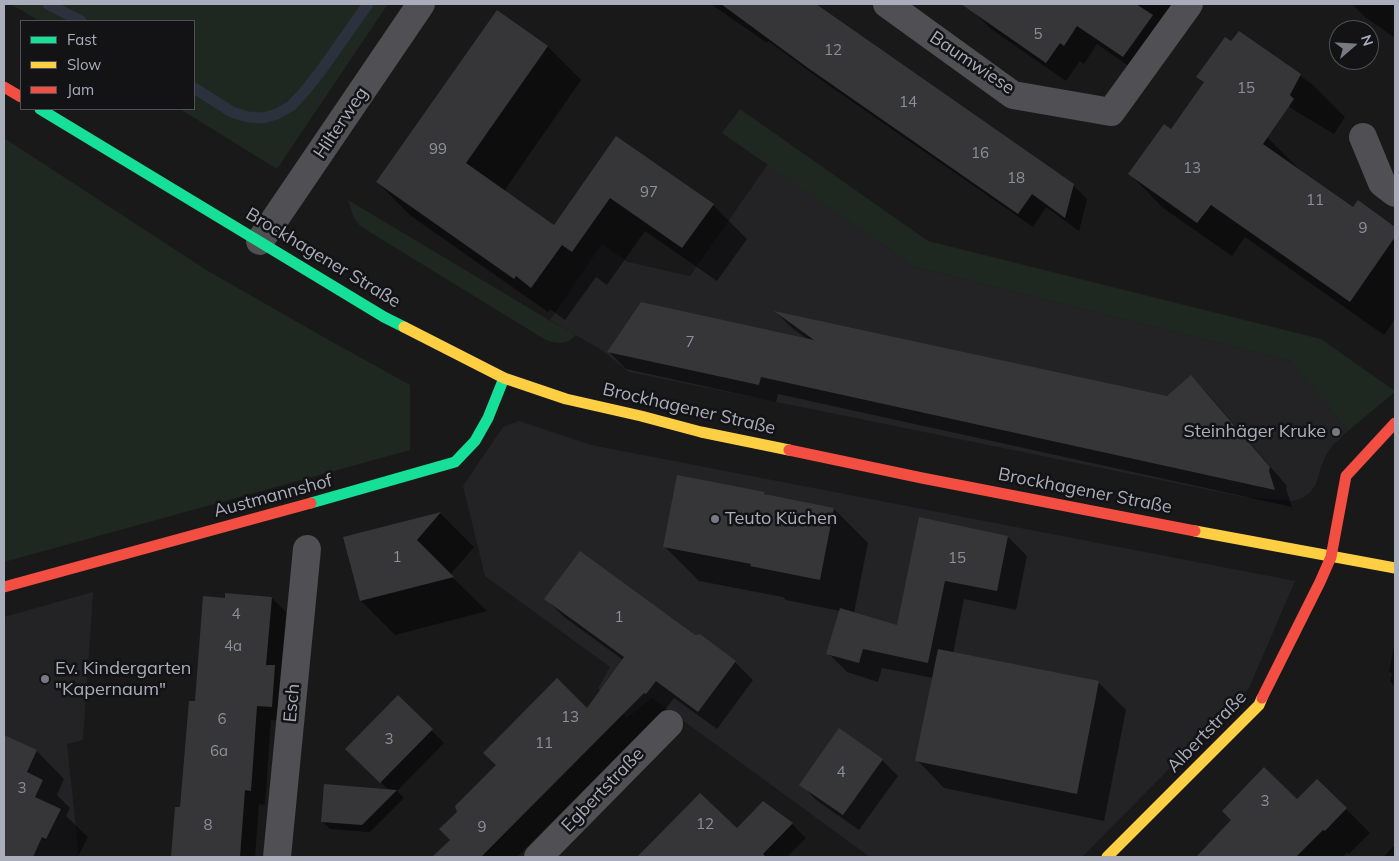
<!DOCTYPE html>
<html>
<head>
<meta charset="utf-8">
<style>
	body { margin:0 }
	#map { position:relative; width:1399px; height:861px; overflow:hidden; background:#19191a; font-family:Mulish,sans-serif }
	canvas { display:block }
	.frame { position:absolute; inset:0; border:5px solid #aaadbb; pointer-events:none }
	.legend { position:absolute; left:20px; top:20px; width:175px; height:90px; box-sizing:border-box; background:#131316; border:1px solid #4f5158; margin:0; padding:6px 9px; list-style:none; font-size:15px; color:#aaadbb }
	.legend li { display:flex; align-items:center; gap:10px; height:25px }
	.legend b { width:25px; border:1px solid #4f5158 }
	.north { position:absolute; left:1329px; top:20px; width:50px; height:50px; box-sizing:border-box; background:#131316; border:1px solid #4f5158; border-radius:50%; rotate:71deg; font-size:14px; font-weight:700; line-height:20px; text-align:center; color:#aaadbb }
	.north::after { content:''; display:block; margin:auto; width:18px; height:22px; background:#777983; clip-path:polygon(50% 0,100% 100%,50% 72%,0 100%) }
</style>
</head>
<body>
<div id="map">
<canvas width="1399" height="861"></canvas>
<div class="frame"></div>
<ul class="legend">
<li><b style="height:6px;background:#16e098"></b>Fast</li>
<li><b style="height:6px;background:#ffcf43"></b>Slow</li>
<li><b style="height:6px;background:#f24e42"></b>Jam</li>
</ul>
<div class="north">N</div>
</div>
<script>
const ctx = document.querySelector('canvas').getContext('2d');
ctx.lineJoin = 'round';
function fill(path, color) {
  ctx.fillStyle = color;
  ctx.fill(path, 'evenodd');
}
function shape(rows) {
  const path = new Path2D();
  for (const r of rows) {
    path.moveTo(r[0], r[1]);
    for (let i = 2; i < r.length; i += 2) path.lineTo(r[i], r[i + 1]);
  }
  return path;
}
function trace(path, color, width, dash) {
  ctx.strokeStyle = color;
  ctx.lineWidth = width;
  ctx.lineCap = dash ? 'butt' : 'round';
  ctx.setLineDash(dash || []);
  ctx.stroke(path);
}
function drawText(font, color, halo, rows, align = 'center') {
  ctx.font = font + ' Mulish,sans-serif';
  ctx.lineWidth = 5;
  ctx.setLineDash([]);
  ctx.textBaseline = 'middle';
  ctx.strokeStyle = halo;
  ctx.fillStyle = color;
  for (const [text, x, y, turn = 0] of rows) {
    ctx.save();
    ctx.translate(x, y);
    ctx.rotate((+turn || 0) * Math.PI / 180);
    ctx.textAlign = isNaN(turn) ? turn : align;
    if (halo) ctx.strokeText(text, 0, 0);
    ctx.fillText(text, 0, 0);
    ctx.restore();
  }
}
fill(shape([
	[768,164,915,267,1292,361,1348,431,1334,444,1327,453,1322,464,1316,484,1310,493,1302,498,1292,501,1244,497,629,372,603,351,550,320,602,244,628,262,690,276],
	[519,421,591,445,1295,581,1249,688,1082,857,870,857,652,698,627,718,598,688,610,667,485,576,463,486,503,427],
	[93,592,83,740,67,744,79,857,4,857,4,617]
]), '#232326');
fill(shape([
	[11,4,388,4,277,169,180,109,194,109,194,21,39,21],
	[740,109,928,241,1321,339,1395,391,1395,392,1348,431,1291,361,915,267,722,133],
	[4,138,208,271,327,339,410,385,410,450,4,562],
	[348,200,549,320,576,335,569,341,561,343,552,342,544,339,360,226,354,218]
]), '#1f2721');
fill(shape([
	[711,4,813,4,1073,185,1087,199,1079,231,1046,207,1033,227,824,82,768,41,767,43],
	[976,4,1198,4,1143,76,1097,44,1084,64,1080,61,1066,81,991,29,972,10],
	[1352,4,1395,4,1395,38,1365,17],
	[497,11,548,47,581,80,504,191,554,227,617,138,713,205,747,239,717,281,645,231,607,285,596,277,565,320,550,309,548,312,411,216,377,182],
	[1239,33,1313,85,1345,117,1334,134,1254,86],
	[1171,131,1267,137,1301,171,1354,209,1391,225,1395,230,1395,319,1384,335,1245,237,1232,256,1163,208,1130,174],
	[778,314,1167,397,1191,376,1208,394,1287,486,1286,489,1292,507,778,394,776,402,626,369,609,352,809,340,793,329],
	[764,493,767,496,834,509,868,543,854,613,898,627,920,519,1008,537,1027,556,1016,610,964,599,953,654,1098,682,1126,710,1104,821,944,788,917,760,933,678,882,668,878,682,847,672,828,653,840,611,786,600,783,597,699,581,664,546],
	[440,513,474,547,450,575,487,611,395,635,361,601,345,538],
	[272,598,286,612,281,673,289,681,286,721,271,720,265,805,259,804,255,857,172,857,176,808,181,808,196,703,226,599],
	[546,599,694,636,735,662,753,680,717,729,674,698,664,711,663,710,517,857,434,857,587,710,623,660,564,617],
	[1395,642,1395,687,1390,681,1392,674,1389,671],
	[398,697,444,743,397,791,404,798,370,832,330,829,322,821,389,790,359,762],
	[4,736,37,751,64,779,57,795,70,808,66,816,88,837,78,857,4,857],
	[882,760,898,776,859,830,816,800,801,784],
	[1317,780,1370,833,1349,854,1347,852,1343,857,1197,857,1233,820,1297,801],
	[700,794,737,830,763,803,792,824,806,838,787,857,765,857,760,852,755,857,638,857],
	[1395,845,1395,857,1383,857]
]), '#0007');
trace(shape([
	[48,4,81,21],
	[194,88,232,112,248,117,263,118,277,114,291,106,304,92,320,72,368,4]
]), '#2b323d', 11);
fill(shape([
	[721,4,816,4,1074,184,1065,218,1032,194,1018,214,808,68],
	[961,4,1136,4,1153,15,1123,57,1077,26,1064,46,1060,43,1046,63],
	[497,10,548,46,466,163,554,225,616,136,714,204,682,248,610,198,572,252,562,245,531,288,516,276,514,279,376,182],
	[1239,31,1301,74,1290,95,1294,99,1263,144,1353,207,1358,200,1395,227,1395,237,1350,302,1211,205,1197,223,1128,174,1164,124,1171,129,1204,82,1196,77,1225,37,1231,41],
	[641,302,814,340,774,311,1167,396,1191,375,1270,467,1269,471,1275,490,761,377,759,385,607,352],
	[677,475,765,492,764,494,834,508,820,580,750,566,751,564,663,547],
	[441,512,417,540,454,577,360,601,343,537],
	[919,517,1008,536,997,591,945,581,928,663,863,649,859,663,826,654,840,608,897,625],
	[580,551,695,635,700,634,736,661,698,712,656,681,646,694,644,693,481,857,432,857,450,840,439,829,457,812,455,806,496,765,483,753,557,678,587,708,624,657,544,599],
	[225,593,272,597,266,665,275,665,272,707,257,706,251,791,245,790,240,857,171,857,175,807,180,807,189,701,195,701,203,596,225,598],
	[938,649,1099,681,1077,794,915,761],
	[398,695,433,729,380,783,345,749],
	[839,728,883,759,843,815,799,785],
	[4,735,37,750,27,772,43,780,35,797,61,809,46,839,42,837,33,857,4,857],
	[1264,767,1297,799,1317,779,1347,808,1325,831,1323,830,1296,857,1196,857,1231,820,1222,811],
	[324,784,397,790,362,825,321,822],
	[700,793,737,828,763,801,793,823,763,854,766,857,637,857]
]), '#363638');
trace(shape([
	[887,4,1013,95,1111,112,1189,4],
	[1363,137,1382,183,1395,193],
	[260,241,421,4],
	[277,857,307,549],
	[538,857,669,724]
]), '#4f4f54', 28);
trace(shape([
	[40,109,384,317,404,327],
	[311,503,455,462,475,441,488,418,504,378]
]), '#16e098', 11);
trace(shape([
	[404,327,504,378,566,399,641,416,701,432,789,450],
	[1195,531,1395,568],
	[1107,857,1259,705,1262,698]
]), '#ffcf43', 11);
trace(shape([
	[4,87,21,97],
	[789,450,922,478,1195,531],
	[4,587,311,503],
	[1262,698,1320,582,1331,557,1346,476,1395,423]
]), '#f24e42', 11);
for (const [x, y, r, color] of [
	[1336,432,5,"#777983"],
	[715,519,5,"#777983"],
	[45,679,5,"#777983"]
]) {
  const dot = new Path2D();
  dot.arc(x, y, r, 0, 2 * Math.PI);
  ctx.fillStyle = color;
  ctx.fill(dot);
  trace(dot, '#131316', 2);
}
drawText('15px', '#8d8f9a', null, [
	["5",1038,34],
	["12",833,50],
	["15",1246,88],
	["14",908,102],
	["99",438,149],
	["16",980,153],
	["13",1192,168],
	["18",1016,178],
	["97",649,192],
	["11",1315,200],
	["9",1363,228],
	["7",690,342],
	["1",397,557],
	["15",957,558],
	["4",236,614],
	["1",619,617],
	["4a",233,646],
	["13",570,717],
	["6",222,719],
	["3",389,739],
	["11",544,743],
	["6a",219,751],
	["4",841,772],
	["3",22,788],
	["3",1265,801],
	["12",705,824],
	["8",208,825],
	["9",482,827]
]);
drawText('18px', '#aaadbb', '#131316', [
	["Baumwiese",972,63,34],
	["Hilterweg",341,123,-56],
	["Brockhagener Straße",323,258,31],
	["Brockhagener Straße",689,409,13],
	["Brockhagener Straße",1085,491,11],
	["Austmannshof",273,496,-15],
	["Esch",292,703,-85],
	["Albertstraße",1207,732,-46],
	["Egbertstraße",603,790,-46]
]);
drawText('18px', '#aaadbb', '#131316', [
	["Steinhäger Kruke",1326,432,"right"],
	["Teuto Küchen",725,519],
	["Ev. Kindergarten",55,669],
	["\"Kapernaum\"",55,690]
], 'left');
</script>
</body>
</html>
